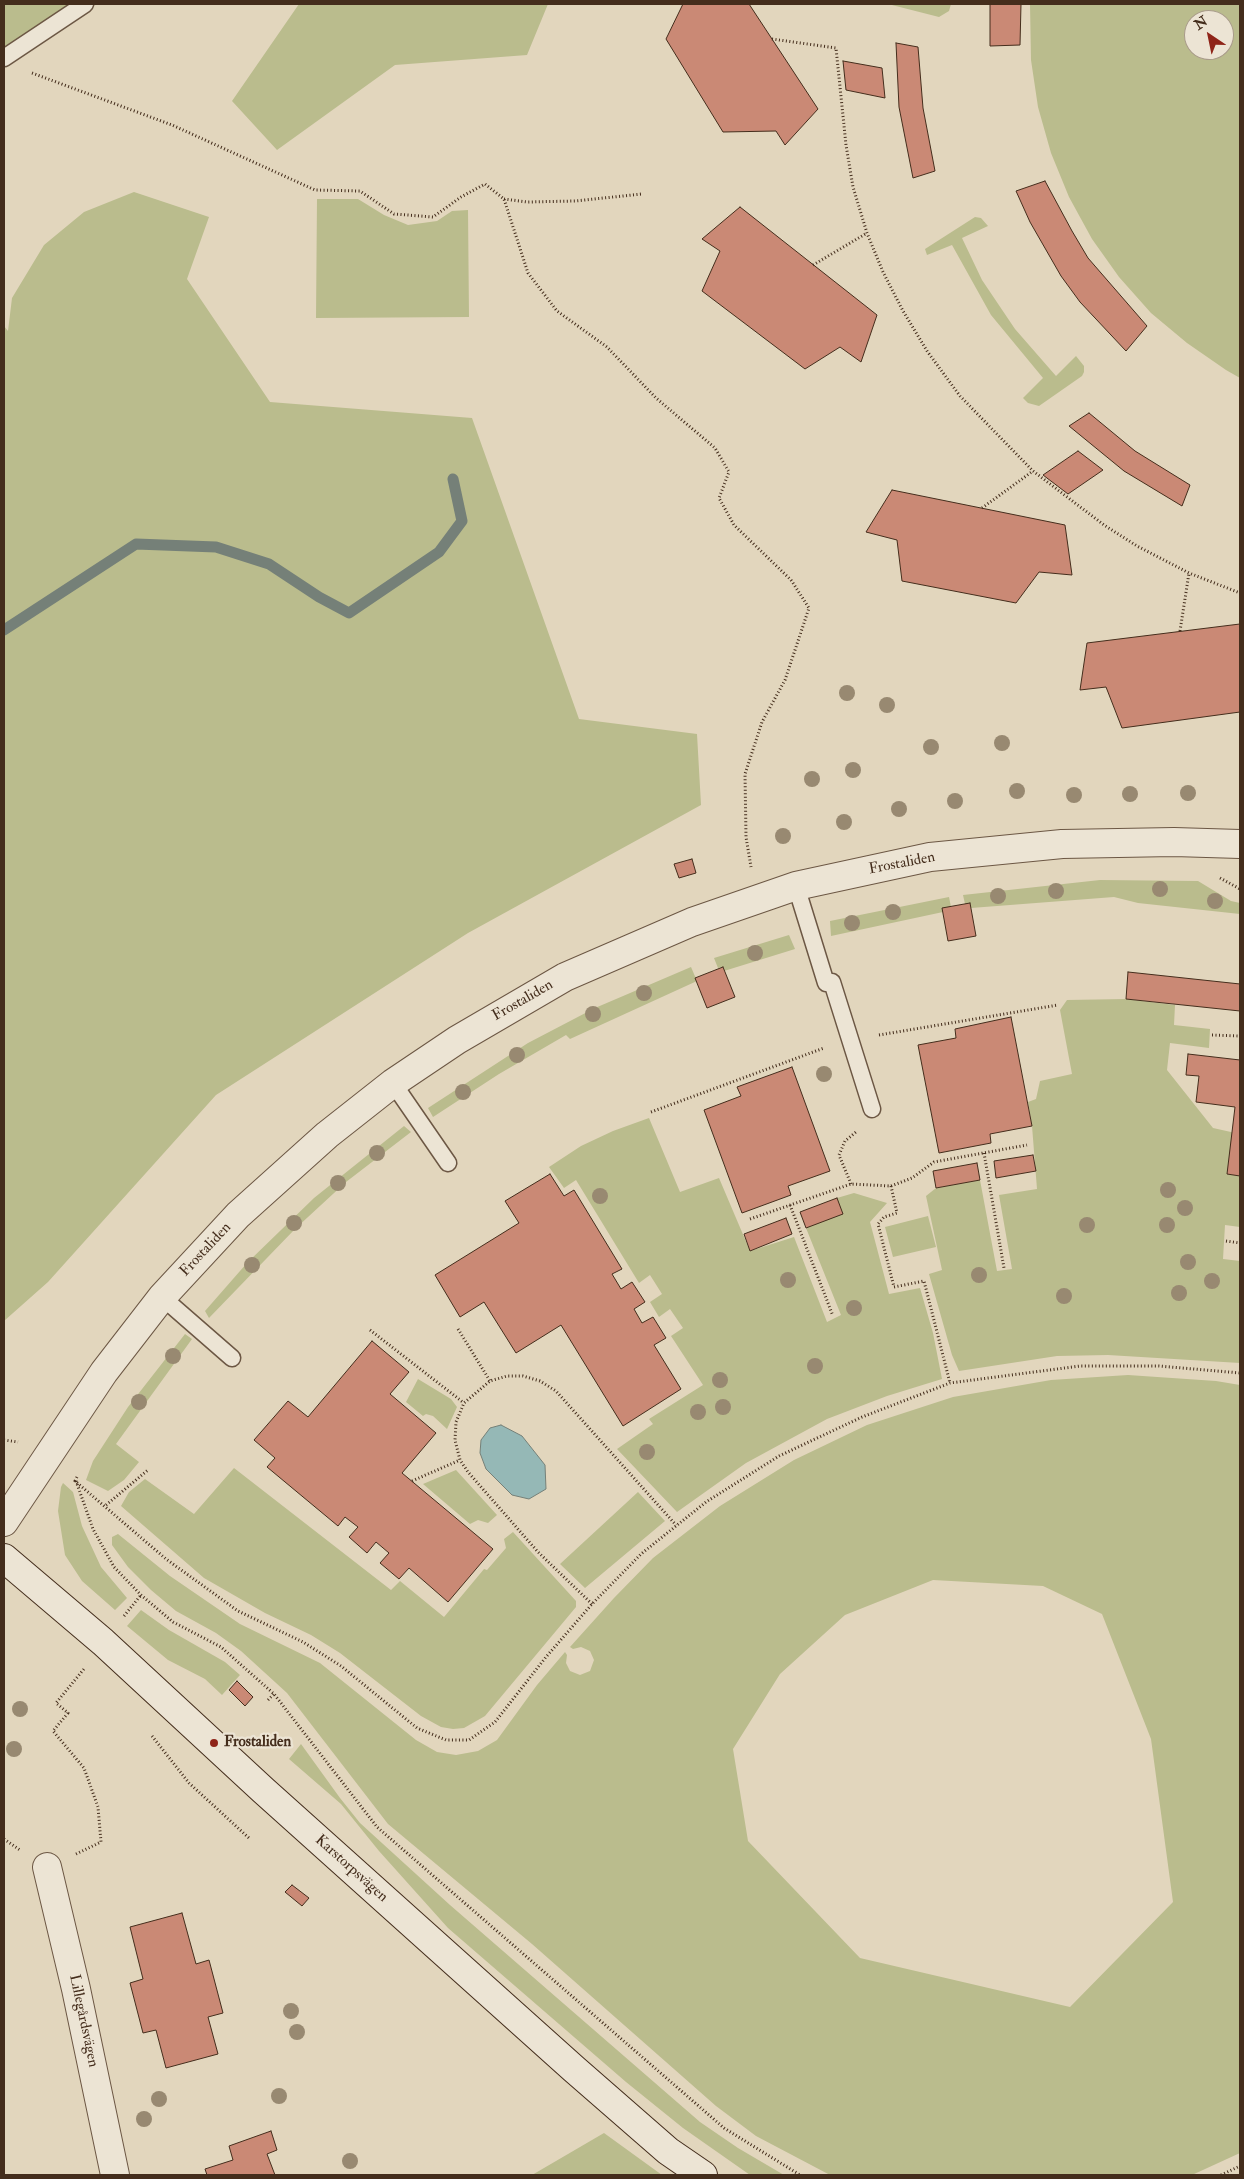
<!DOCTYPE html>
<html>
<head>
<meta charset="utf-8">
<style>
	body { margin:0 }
	#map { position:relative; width:1244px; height:2179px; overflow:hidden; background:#e2d6bd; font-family:"IM FELL Double Pica",serif }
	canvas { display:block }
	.frame { position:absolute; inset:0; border:5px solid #442d1c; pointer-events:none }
	.north { position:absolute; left:1184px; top:10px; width:50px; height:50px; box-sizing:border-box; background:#ece4d4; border:1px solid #a99b8a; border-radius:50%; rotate:326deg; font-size:14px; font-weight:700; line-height:20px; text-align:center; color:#442d1c }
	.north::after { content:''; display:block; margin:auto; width:18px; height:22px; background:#8f2418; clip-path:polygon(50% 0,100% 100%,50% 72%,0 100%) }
</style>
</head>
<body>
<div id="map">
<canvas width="1244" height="2179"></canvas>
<div class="frame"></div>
<div class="north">N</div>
</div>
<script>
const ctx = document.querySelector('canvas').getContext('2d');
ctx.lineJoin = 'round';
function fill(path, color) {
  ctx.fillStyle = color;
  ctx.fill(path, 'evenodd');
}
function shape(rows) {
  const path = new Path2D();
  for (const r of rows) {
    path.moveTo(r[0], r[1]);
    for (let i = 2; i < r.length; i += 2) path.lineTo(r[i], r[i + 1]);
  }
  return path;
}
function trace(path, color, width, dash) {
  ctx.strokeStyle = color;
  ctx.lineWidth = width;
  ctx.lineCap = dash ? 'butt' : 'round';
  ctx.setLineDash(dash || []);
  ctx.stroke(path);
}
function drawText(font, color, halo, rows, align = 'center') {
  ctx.font = font + ' "IM FELL Double Pica",serif';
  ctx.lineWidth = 4.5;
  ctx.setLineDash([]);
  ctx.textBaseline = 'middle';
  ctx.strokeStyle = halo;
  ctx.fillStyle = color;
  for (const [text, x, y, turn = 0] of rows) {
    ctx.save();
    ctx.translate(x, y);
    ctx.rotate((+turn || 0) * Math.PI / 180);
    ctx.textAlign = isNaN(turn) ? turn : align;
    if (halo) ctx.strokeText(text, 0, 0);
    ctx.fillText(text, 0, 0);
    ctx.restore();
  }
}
fill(shape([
	[4,4,74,4,4,51],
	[299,4,548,4,527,55,395,65,277,150,232,101],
	[888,4,951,4,949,11,939,17],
	[1030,4,1240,4,1240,378,1226,370,1187,343,1151,313,1119,277,1092,239,1069,197,1051,153,1038,107,1031,60],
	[1194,20,1224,20,1224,50,1194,50],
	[134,192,209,217,187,279,270,402,472,418,579,719,697,734,701,805,468,933,216,1095,48,1282,4,1321,4,326,8,331,12,298,44,245,84,212],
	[317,199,358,199,384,215,408,225,437,221,452,211,468,210,469,317,316,318],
	[975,217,981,218,988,226,962,238,982,280,1015,329,1056,376,1076,356,1084,366,1084,372,1082,376,1039,406,1028,403,1023,398,1043,378,991,315,952,245,927,255,925,249],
	[1100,880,1198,881,1231,901,1240,903,1240,914,1138,903,1114,897,971,908,970,904,965,904,963,895],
	[949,897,951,907,943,912,831,936,830,921],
	[789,935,795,949,724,971,723,967,718,968,714,958],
	[691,967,697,981,570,1039,566,1035,499,1074,433,1117,428,1108,528,1043,595,1008],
	[1126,999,1175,1005,1174,1025,1210,1029,1209,1048,1170,1043,1167,1070,1213,1128,1240,1134,1240,1227,1225,1225,1223,1259,1240,1261,1240,1363,1108,1355,1057,1356,959,1371,952,1355,929,1274,942,1270,926,1196,936,1188,980,1180,997,1271,1012,1269,999,1195,1037,1189,1032,1126,1028,1102,1036,1099,1040,1081,1072,1074,1060,1010,1067,1000],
	[649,1118,680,1192,719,1178,750,1251,794,1237,827,1322,841,1315,806,1228,837,1198,854,1193,887,1203,870,1222,889,1294,920,1288,933,1333,942,1379,887,1396,827,1419,746,1463,677,1512,617,1449,653,1424,649,1419,703,1385,671,1336,683,1328,670,1309,659,1317,650,1302,662,1294,650,1275,639,1283,576,1180,564,1188,549,1167,581,1146,613,1131],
	[404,1126,411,1132,346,1182,295,1229,209,1318,205,1311,247,1263,314,1198],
	[928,1216,936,1247,893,1257,885,1227],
	[185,1334,192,1339,116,1444,139,1462,124,1480,108,1491,86,1480,93,1461,128,1407],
	[1128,1375,1216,1381,1240,1385,1240,2153,1192,2175,830,2175,756,2136,716,2106,532,1944,388,1824,287,1693,241,1651,216,1633,176,1611,151,1590,128,1567,112,1545,112,1537,118,1534,170,1576,240,1624,320,1663,416,1740,437,1752,456,1755,478,1751,497,1740,537,1685,565,1652,567,1655,566,1663,570,1671,580,1675,590,1671,594,1660,590,1651,581,1647,573,1649,570,1647,614,1598,653,1558,720,1506,794,1460,867,1425,953,1397,1051,1380],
	[933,1580,1043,1586,1102,1614,1151,1739,1173,1902,1070,2007,860,1958,748,1841,733,1749,780,1674,845,1615],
	[418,1379,451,1399,457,1407,447,1429,433,1416,426,1414,423,1416,406,1402],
	[234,1468,391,1590,400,1581,444,1617,484,1569,487,1570,506,1548,504,1539,513,1532,576,1601,576,1607,485,1716,464,1728,453,1729,441,1727,421,1716,340,1653,311,1635,265,1613,204,1578,121,1506,129,1492,145,1479,194,1514],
	[456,1470,497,1515,488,1523,478,1520,470,1524,423,1484],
	[63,1483,73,1492,82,1526,101,1567,127,1598,115,1610,82,1581,65,1555,58,1511,61,1487],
	[638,1492,665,1521,585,1588,560,1564],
	[141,1610,169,1630,225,1662,240,1675,222,1695,205,1679,168,1660,127,1626],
	[301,1744,340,1798,360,1823,450,1905,700,2122,738,2148,784,2175,750,2175,683,2128,626,2082,448,1928,379,1851,341,1804,289,1759],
	[604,2133,662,2175,532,2175]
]), '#babc8d');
const water = shape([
	[501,1425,522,1436,545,1465,546,1489,529,1499,512,1495,486,1469,480,1453,481,1440,490,1428,501,1425]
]);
fill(water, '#95b8b6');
trace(water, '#758078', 1);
trace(shape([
	[4,630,136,544,216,547,269,564,319,597,349,613,439,552,462,521,453,479]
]), '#758078', 11);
const building = shape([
	[683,4,749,4,818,109,785,145,776,131,723,132,666,39,683,4],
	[990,4,1021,4,1020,45,990,46,990,4],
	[896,43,918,47,923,108,935,171,913,178,899,107,896,43],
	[843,61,882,68,885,98,846,90,843,61],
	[1045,181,1072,231,1088,258,1147,326,1126,351,1080,302,1061,276,1030,222,1016,191,1045,181],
	[740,207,877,315,861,362,840,347,805,369,702,291,720,251,702,239,740,207],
	[1089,413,1135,451,1190,485,1182,506,1124,471,1069,426,1089,413],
	[1078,451,1103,470,1068,494,1043,475,1078,451],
	[892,490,1065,525,1072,575,1039,572,1016,603,902,581,897,540,866,532,892,490],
	[1240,624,1240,712,1122,728,1106,687,1080,690,1087,643,1240,624],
	[692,859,696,873,679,878,674,864,692,859],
	[970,903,976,936,948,941,942,908,970,903],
	[723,967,735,997,707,1008,695,978,723,967],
	[1128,972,1240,984,1240,1011,1126,999,1128,972],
	[1011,1017,1032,1126,990,1134,991,1143,939,1153,918,1045,956,1038,955,1029,1011,1017],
	[1188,1054,1240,1060,1240,1176,1227,1174,1235,1107,1196,1102,1199,1076,1186,1075,1188,1054],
	[792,1067,830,1171,788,1186,791,1195,742,1213,704,1110,741,1096,737,1087,792,1067],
	[1033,1155,1036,1171,996,1178,994,1161,1033,1155],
	[977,1163,980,1180,936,1188,933,1171,977,1163],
	[550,1174,564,1196,574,1190,622,1269,612,1274,621,1289,632,1282,645,1302,634,1309,642,1323,653,1317,666,1338,654,1345,681,1389,623,1426,561,1325,516,1353,484,1302,460,1317,435,1275,519,1223,505,1201,550,1174],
	[837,1198,843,1214,806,1228,800,1212,837,1198],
	[786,1218,792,1234,750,1251,744,1234,786,1218],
	[372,1341,409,1372,390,1394,436,1433,402,1473,493,1549,448,1602,409,1568,399,1579,380,1563,389,1553,376,1542,367,1553,349,1537,358,1527,345,1517,338,1526,267,1467,275,1458,254,1440,288,1401,308,1417,372,1341],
	[237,1681,253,1697,245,1706,229,1690,237,1681],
	[292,1885,309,1898,302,1906,285,1892,292,1885],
	[182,1913,196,1964,209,1960,223,2013,208,2017,218,2054,166,2068,156,2030,143,2033,130,1983,143,1979,130,1927,182,1913],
	[271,2131,277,2150,267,2154,275,2175,207,2175,205,2169,233,2160,229,2146,271,2131]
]);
fill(building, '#ca8975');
trace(building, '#442d1c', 1);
const lane = shape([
	[4,58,85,4],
	[796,886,826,983],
	[832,982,872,1109],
	[393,1083,448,1163],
	[162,1297,232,1358]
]);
const street = shape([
	[4,1522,104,1372,162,1297,238,1215,327,1135,393,1083,457,1040,565,977,692,922,796,886,930,857,1062,844,1174,842,1240,844],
	[47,1867,76,1989,115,2175]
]);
const secondary = shape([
	[4,1558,103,1642,263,1790,574,2069,668,2151,703,2175]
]);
trace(lane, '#6c5744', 19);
trace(street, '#6c5744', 30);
trace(secondary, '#442d1c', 30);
trace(shape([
	[772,39,836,48,846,145,853,187,867,233,883,272,903,311,927,351,960,396,1033,471,1104,525,1137,546,1189,573,1240,593],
	[32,73,172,125,315,190,360,191,394,214,433,217,461,197,485,184,504,199,528,273,557,311,607,347,656,398,715,448,729,472,719,498,734,525,791,580,809,608,785,680,762,722,745,774,746,837,751,867],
	[504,199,527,202,575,201,642,194],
	[813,265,867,233],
	[982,508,1033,471],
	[1180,631,1189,573],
	[1220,878,1240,889],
	[879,1035,1058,1005],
	[1212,1035,1240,1036],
	[651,1112,824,1048],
	[984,1153,1004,1268],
	[851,1184,839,1155,845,1141,856,1132],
	[891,1186,897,1213,884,1217,878,1224,894,1287,924,1281,950,1383],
	[790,1205,833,1316],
	[750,1219,851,1184,891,1186,912,1178,934,1162,1027,1145],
	[1226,1241,1240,1243],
	[458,1329,490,1381],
	[370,1330,464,1403],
	[4,1440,18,1442],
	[77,1477,75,1481,166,1559,238,1611,303,1642,341,1666,417,1728,446,1740,469,1740,495,1722,546,1657,592,1604,641,1554,706,1502,779,1456,862,1417,950,1383,1080,1366,1159,1366,1240,1373],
	[76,1481,93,1529,114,1567,141,1595,173,1622,221,1647,274,1694,377,1827,724,2128,800,2175],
	[412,1481,460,1460],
	[106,1505,148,1470],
	[592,1604,538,1552,468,1472,460,1460,455,1440,456,1422,464,1403,490,1381,507,1376,523,1376,540,1381,556,1391,676,1525],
	[124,1616,141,1595],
	[268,1700,274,1694],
	[152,1736,189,1783,250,1839],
	[4,1839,20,1850],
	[76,1854,101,1842,98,1807,84,1768,53,1731,68,1713,56,1703,84,1669],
	[1221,2175,1240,2166]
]), '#442d1c', 3, [1, 2.5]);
trace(lane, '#ece4d4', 16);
trace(street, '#ece4d4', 28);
trace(secondary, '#ece4d4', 28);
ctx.fillStyle = '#988971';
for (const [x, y] of [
	[847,693],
	[887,705],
	[1002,743],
	[931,747],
	[853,770],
	[812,779],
	[1017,791],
	[1188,793],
	[1130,794],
	[1074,795],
	[955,801],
	[899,809],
	[844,822],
	[783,836],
	[1160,889],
	[1056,891],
	[998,896],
	[1215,901],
	[893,912],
	[852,923],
	[755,953],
	[644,993],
	[593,1014],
	[517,1055],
	[824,1074],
	[463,1092],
	[377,1153],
	[338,1183],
	[1168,1190],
	[600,1196],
	[1185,1208],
	[294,1223],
	[1087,1225],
	[1167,1225],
	[1188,1262],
	[252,1265],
	[979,1275],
	[788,1280],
	[1212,1281],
	[1179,1293],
	[1064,1296],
	[854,1308],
	[173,1356],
	[815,1366],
	[720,1380],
	[139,1402],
	[723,1407],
	[698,1412],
	[647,1452],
	[20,1709],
	[14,1749],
	[291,2011],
	[297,2032],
	[279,2096],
	[159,2099],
	[144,2119],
	[350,2161]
]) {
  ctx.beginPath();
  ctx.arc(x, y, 8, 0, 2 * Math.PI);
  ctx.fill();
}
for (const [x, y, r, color] of [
	[214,1743,5,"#8f2418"]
]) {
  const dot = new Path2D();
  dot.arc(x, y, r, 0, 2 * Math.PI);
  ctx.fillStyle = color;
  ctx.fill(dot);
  trace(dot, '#ece4d4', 2);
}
drawText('15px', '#442d1c', '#ece4d4', [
	["Frostaliden",902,864,-11],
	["Frostaliden",523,1001,-30],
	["Frostaliden",206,1250,-47],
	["Karstorpsvägen",351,1869,42],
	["Lillegårdsvägen",83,2021,78]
]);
drawText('bold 15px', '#442d1c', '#ece4d4', [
	["Frostaliden",224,1743]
], 'left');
</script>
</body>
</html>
